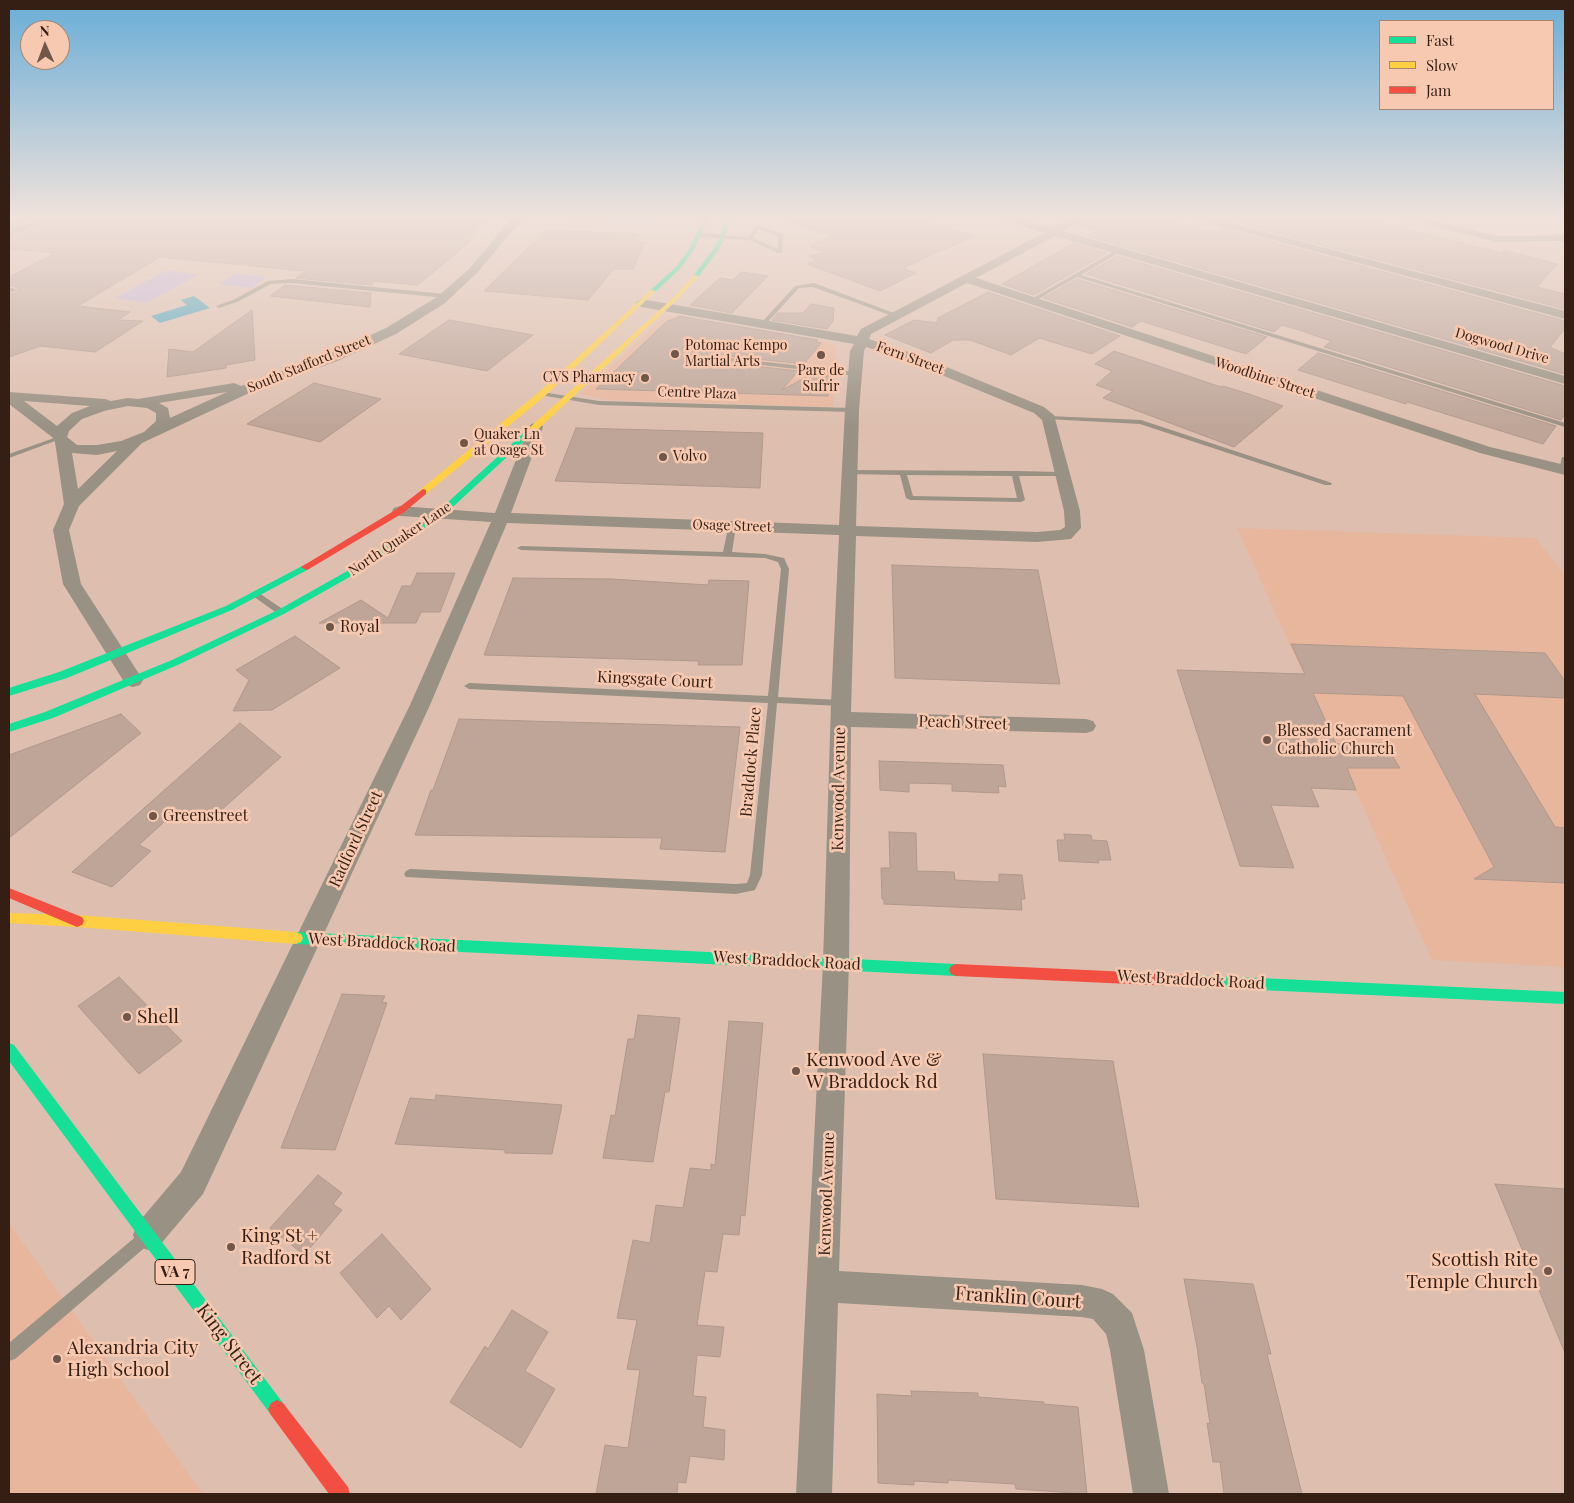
<!DOCTYPE html>
<html>
<head>
<meta charset="utf-8">
<style>
	body { margin:0 }
	#map { position:relative; width:1574px; height:1503px; overflow:hidden; background:#debfaf; font-family:"Playfair Display",serif }
	canvas { display:block }
	.frame { position:absolute; inset:0; border:10px solid #351f14; pointer-events:none }
	.legend { position:absolute; left:1379px; top:20px; width:175px; height:90px; box-sizing:border-box; background:#f7c9b1; border:1px solid #a98572; margin:0; padding:6px 9px; list-style:none; font-size:15px; color:#351f14 }
	.legend li { display:flex; align-items:center; gap:10px; height:25px }
	.legend b { width:25px; border:1px solid #a98572 }
	.north { position:absolute; left:20px; top:20px; width:50px; height:50px; box-sizing:border-box; background:#f7c9b1; border:1px solid #a98572; border-radius:50%; rotate:358deg; font-size:14px; font-weight:700; line-height:20px; text-align:center; color:#351f14 }
	.north::after { content:''; display:block; margin:auto; width:18px; height:22px; background:#70574a; clip-path:polygon(50% 0,100% 100%,50% 72%,0 100%) }
</style>
</head>
<body>
<div id="map">
<canvas width="1574" height="1503"></canvas>
<div class="frame"></div>
<ul class="legend">
<li><b style="height:6px;background:#16e098"></b>Fast</li>
<li><b style="height:6px;background:#ffcf43"></b>Slow</li>
<li><b style="height:6px;background:#f24e42"></b>Jam</li>
</ul>
<div class="north">N</div>
</div>
<script>
const ctx = document.querySelector('canvas').getContext('2d');
ctx.lineJoin = 'round';
function fill(path, color) {
  ctx.fillStyle = color;
  ctx.fill(path, 'evenodd');
}
function shape(rows) {
  const path = new Path2D();
  for (const r of rows) {
    path.moveTo(r[0], r[1]);
    for (let i = 2; i < r.length; i += 2) path.lineTo(r[i], r[i + 1]);
  }
  return path;
}
function trace(path, color, width, dash) {
  ctx.strokeStyle = color;
  ctx.lineWidth = width;
  ctx.lineCap = dash ? 'butt' : 'round';
  ctx.setLineDash(dash || []);
  ctx.stroke(path);
}
function drawText(font, color, halo, rows, align = 'center') {
  ctx.font = font + ' "Playfair Display",serif';
  ctx.lineWidth = 5;
  ctx.setLineDash([]);
  ctx.textBaseline = 'middle';
  ctx.strokeStyle = halo;
  ctx.fillStyle = color;
  for (const [text, x, y, turn = 0] of rows) {
    ctx.save();
    ctx.translate(x, y);
    ctx.rotate((+turn || 0) * Math.PI / 180);
    ctx.textAlign = isNaN(turn) ? turn : align;
    if (halo) ctx.strokeText(text, 0, 0);
    ctx.fillText(text, 0, 0);
    ctx.restore();
  }
}
fill(shape([
	[669,316,828,342,835,346,836,349,833,407,608,400,581,394,664,317],
	[1237,528,1536,538,1565,575,1565,967,1432,960],
	[9,1223,203,1494,9,1494]
]), '#e7b69d');
fill(shape([
	[574,216,656,216,652,225,571,222],
	[168,270,198,275,146,303,115,298],
	[234,274,266,277,252,288,219,284]
]), '#c5b2d7');
fill(shape([
	[194,296,210,308,160,323,151,316,187,305,181,300]
]), '#4ca3be');
const building = shape([
	[9,216,38,216,9,228,9,216],
	[62,216,410,216,486,221,467,241,471,241,418,285,373,281,372,285,296,278,305,271,160,257,78,306,130,312,118,320,143,321,95,352,41,346,9,357,9,293,14,294,18,290,16,287,9,285,9,277,55,253,9,249,9,239,62,216],
	[785,216,909,216,974,236,903,268,916,273,880,291,807,264,816,260,809,256,825,252,809,246,832,236,784,220,785,216],
	[1091,216,1151,216,1216,233,1222,228,1565,321,1565,329,1550,347,1565,354,1565,374,1087,236,1097,231,1077,225,1091,216],
	[1235,216,1354,216,1502,253,1504,250,1557,264,1537,287,1565,294,1565,309,1230,221,1235,216],
	[546,230,640,234,636,242,645,243,633,269,614,269,588,300,484,291,546,230],
	[1074,243,1107,253,1034,295,1002,284,1074,243],
	[1117,256,1565,386,1565,414,1561,420,1324,347,1331,341,1299,330,1282,325,1274,332,1086,274,1117,256],
	[741,272,768,276,732,313,690,305,720,278,733,280,741,272],
	[1077,279,1267,337,1246,354,1141,321,1132,327,1043,298,1077,279],
	[285,285,371,293,370,307,270,296,285,285],
	[988,292,1120,336,1092,354,1039,338,1011,355,970,340,953,340,931,353,885,335,914,320,937,323,938,318,988,292],
	[811,304,834,308,833,321,827,329,772,320,778,313,803,313,811,304],
	[252,310,255,360,226,365,226,368,167,377,169,349,193,352,252,310],
	[679,316,818,340,816,342,821,343,804,364,730,356,725,360,728,363,798,371,782,390,814,373,828,375,828,396,596,389,667,321,675,319,679,316],
	[449,320,533,335,487,371,399,354,449,320],
	[1114,351,1221,387,1223,386,1249,394,1283,406,1234,447,1103,398,1113,391,1096,385,1112,371,1095,364,1114,351],
	[1318,353,1556,426,1543,444,1407,402,1406,404,1298,370,1318,353],
	[314,383,381,399,320,442,247,424,314,383],
	[576,428,763,433,760,488,555,481,576,428],
	[892,565,1038,570,1060,684,895,678,892,565],
	[417,573,455,573,440,612,421,612,416,623,319,623,361,600,388,618,402,586,411,586,417,573],
	[513,578,611,579,708,585,709,580,749,581,742,665,698,665,699,661,484,655,513,578],
	[295,636,340,668,272,710,233,711,249,680,236,670,295,636],
	[1291,644,1545,653,1565,681,1565,698,1475,694,1555,827,1565,828,1565,883,1474,879,1494,867,1403,696,1313,693,1336,744,1384,743,1400,768,1347,768,1356,790,1311,788,1319,807,1271,805,1294,868,1240,866,1177,670,1305,674,1291,644],
	[121,714,141,733,9,838,9,755,121,714],
	[459,719,740,727,725,852,660,849,662,838,415,835,431,790,433,790,459,719],
	[240,723,281,757,210,820,176,811,139,845,151,851,112,887,72,872,240,723],
	[879,761,1003,765,1006,787,998,786,999,793,952,791,952,784,909,783,909,792,880,790,879,761],
	[889,832,916,833,917,871,954,872,955,880,974,881,999,882,999,874,1022,875,1025,899,1021,899,1022,910,884,904,884,899,882,899,881,868,890,868,889,832],
	[1064,834,1091,835,1092,840,1107,841,1111,860,1098,860,1099,863,1059,861,1057,840,1065,840,1064,834],
	[119,977,182,1041,139,1074,78,1006,119,977],
	[342,994,385,996,382,1002,387,1003,335,1150,281,1148,342,994],
	[638,1015,680,1018,669,1092,665,1092,653,1162,603,1158,611,1115,615,1116,628,1039,634,1039,638,1015],
	[729,1021,763,1023,745,1216,741,1215,739,1235,723,1234,717,1272,705,1271,697,1325,724,1327,720,1357,697,1355,693,1396,706,1397,703,1427,725,1430,724,1460,690,1456,686,1483,678,1482,677,1494,596,1494,605,1445,628,1448,640,1370,627,1369,637,1320,617,1318,633,1240,650,1243,656,1205,683,1208,690,1168,711,1170,711,1164,715,1165,729,1021],
	[983,1054,1113,1061,1139,1207,996,1199,983,1054],
	[436,1095,562,1105,552,1154,505,1153,505,1150,395,1144,410,1098,435,1100,436,1095],
	[318,1175,342,1193,333,1204,342,1210,304,1255,270,1228,318,1175],
	[1495,1184,1565,1189,1565,1353,1495,1184],
	[382,1234,431,1289,401,1320,389,1306,377,1318,340,1273,382,1234],
	[1184,1279,1253,1284,1271,1354,1267,1354,1302,1494,1224,1494,1220,1462,1213,1462,1207,1423,1210,1424,1204,1384,1202,1383,1197,1347,1184,1279],
	[512,1310,548,1332,525,1371,555,1389,521,1448,450,1402,485,1346,488,1349,512,1310],
	[911,1391,978,1393,978,1397,1044,1402,1043,1404,1078,1407,1087,1494,1016,1489,1015,1484,948,1480,948,1483,914,1481,914,1485,878,1483,877,1394,912,1396,911,1391]
]);
fill(building, '#bea598');
trace(building, '#b0988c', 1);
fill(shape([
	[757,225,783,234,782,253,778,253,749,240,700,237,697,235,700,233,748,237,757,225],
	[758,229,778,236,778,249,753,238,758,229],
	[1118,249,1120,250,1120,252,1081,275,1565,423,1565,427,1077,277,1033,302,1028,301,1118,249],
	[292,279,445,294,448,296,445,298,292,283,271,284,237,302,219,308,216,306,233,300,268,281,292,279],
	[814,283,899,315,900,316,895,317,813,287,799,288,765,325,761,325,761,323,795,286,814,283],
	[9,287,15,289,16,290,13,292,9,291,9,287],
	[730,358,856,372,859,374,856,376,728,361,727,360,730,358],
	[542,392,599,401,852,408,855,410,852,412,599,405,540,395,540,393,542,392],
	[1049,416,1141,420,1332,483,1331,485,1325,485,1140,424,1047,419,1047,417,1049,416],
	[57,437,63,438,9,458,9,454,57,437],
	[1562,457,1565,457,1565,472,1563,472,1559,470,1562,457],
	[847,470,1015,471,1062,472,1066,474,1062,476,1019,476,1025,500,1021,502,910,500,906,498,900,475,850,474,847,474,847,470],
	[907,475,1012,476,1017,498,913,496,907,475],
	[729,524,735,524,736,526,732,552,765,554,784,558,789,569,778,697,841,700,846,703,841,706,777,703,762,875,755,890,736,894,406,877,404,874,406,871,410,869,736,884,747,883,750,875,768,703,469,689,464,686,469,683,768,696,781,569,778,562,765,558,521,550,517,548,521,546,723,552,729,524],
	[256,591,284,610,285,612,284,614,278,614,253,596,253,592,256,591],
	[144,1232,149,1234,151,1239,149,1244,15,1359,9,1361,9,1343,139,1234,144,1232]
]), '#999183');
fill(shape([
	[44,216,60,216,9,237,9,230,44,216],
	[514,216,525,216,477,273,445,303,396,334,335,362,262,387,142,443,79,506,69,530,81,584,143,680,140,685,133,687,126,685,63,584,53,530,64,504,55,442,52,437,9,404,9,392,105,399,111,401,128,398,138,399,234,383,241,386,325,356,386,328,437,297,469,269,514,216],
	[227,392,170,418,168,408,159,403,227,392],
	[24,401,90,406,72,413,57,426,24,401],
	[128,406,147,408,156,413,156,421,144,432,121,441,97,445,77,445,67,437,69,431,82,419,104,411,128,406],
	[117,451,78,489,72,453,97,455,117,451],
	[993,216,1011,216,1053,228,1075,216,1089,216,1063,231,1565,376,1565,384,1055,236,976,278,1490,447,1565,465,1565,475,1480,453,967,283,871,334,869,339,915,354,1044,407,1054,415,1080,511,1081,528,1071,539,1037,542,856,536,851,712,1086,719,1093,721,1096,726,1093,731,1086,733,851,727,849,963,839,1271,1082,1285,1102,1289,1113,1294,1132,1313,1144,1350,1169,1494,1133,1494,1110,1350,1106,1334,1093,1319,1082,1317,838,1303,832,1494,796,1494,823,963,831,703,839,535,507,523,430,705,203,1194,159,1246,148,1250,137,1246,133,1235,137,1224,181,1172,410,705,491,522,400,516,394,514,392,511,394,508,400,506,495,513,529,427,531,424,536,423,541,424,543,427,511,513,839,525,845,410,850,351,854,344,641,307,635,303,641,299,857,336,861,329,1044,233,993,216],
	[866,347,905,360,1034,413,1042,420,1064,511,1065,527,1060,530,1037,532,856,526,859,410,864,351,866,347],
	[1185,216,1204,216,1565,311,1565,319,1185,216],
	[1392,216,1413,216,1497,236,1565,235,1565,241,1497,242,1392,216]
]), '#999183');
fill(shape([
	[704,216,710,216,694,250,680,269,655,292,651,292,651,290,676,267,689,249,704,216],
	[726,216,732,216,726,236,718,251,698,277,694,277,693,276,712,251,720,236,726,216],
	[528,429,535,431,442,517,355,574,284,614,180,664,53,718,9,732,9,724,45,712,172,660,278,610,349,570,436,513,528,429],
	[306,564,311,567,309,569,232,610,67,678,9,696,9,688,59,672,226,606,306,564],
	[296,932,956,964,961,966,963,970,961,974,956,976,296,944,291,942,289,938,291,934,296,932],
	[1194,975,1565,992,1565,1004,1194,987,1189,985,1187,981,1189,977,1194,975],
	[9,1043,14,1045,283,1403,286,1409,283,1415,277,1418,271,1415,9,1061,9,1043]
]), '#16e098');
fill(shape([
	[694,275,699,276,677,300,534,433,528,433,528,429,673,298,694,275],
	[651,290,656,291,545,396,426,494,420,494,420,490,539,392,651,290],
	[9,913,77,915,296,932,301,934,303,938,301,942,296,944,77,927,9,923,9,913]
]), '#ffcf43');
fill(shape([
	[423,489,426,490,426,494,403,513,309,569,306,570,301,567,397,509,423,489],
	[9,888,82,917,84,921,82,925,77,927,9,898,9,888],
	[956,964,1194,975,1199,977,1201,981,1199,985,1194,987,956,976,951,974,949,970,951,966,956,964],
	[277,1400,283,1403,348,1487,350,1494,329,1494,271,1415,268,1409,271,1403,277,1400]
]), '#f24e42');
const sky = ctx.createLinearGradient(0, 0, 0, 427);
sky.addColorStop(0, '#69add7');
sky.addColorStop(0.51, '#f0e2db');
sky.addColorStop(1, '#f0e2db00');
ctx.fillStyle = sky;
ctx.fillRect(0, 0, 1574, 427);
for (const [x, y, r, color] of [
	[675,354,5,"#70574a"],
	[821,355,5,"#70574a"],
	[645,378,5,"#70574a"],
	[464,443,5,"#70574a"],
	[663,457,5,"#70574a"],
	[330,627,5,"#70574a"],
	[1267,740,5,"#70574a"],
	[153,816,5,"#70574a"],
	[127,1017,5,"#70574a"],
	[796,1071,5,"#70574a"],
	[231,1247,5,"#70574a"],
	[1548,1271,5,"#70574a"],
	[57,1359,5,"#70574a"]
]) {
  const dot = new Path2D();
  dot.arc(x, y, r, 0, 2 * Math.PI);
  ctx.fillStyle = color;
  ctx.fill(dot);
  trace(dot, '#f7c9b1', 2);
}
drawText('14px', '#351f14', '#f7c9b1', [
	["Potomac Kempo",685,346],
	["Martial Arts",685,362],
	["Pare de",821,371,"center"],
	["Sufrir",821,387,"center"],
	["CVS Pharmacy",635,378,"right"],
	["Quaker Ln",474,435],
	["at Osage St",474,451],
	["Volvo",673,457]
], 'left');
drawText('14px', '#351f14', '#f7c9b1', [
	["Dogwood Drive",1502,346,16],
	["Fern Street",910,358,20],
	["South Stafford Street",309,364,-22],
	["Woodbine Street",1265,378,18],
	["Centre Plaza",697,393,2],
	["Osage Street",732,526,2],
	["North Quaker Lane",400,539,-34]
]);
for (const [x, y, w] of [
	[175,1272,40]
]) {
  const box = new Path2D();
  box.roundRect(x - w / 2, y - 12.5, w, 25, 4);
  ctx.fillStyle = '#f7c9b1';
  ctx.fill(box);
  trace(box, '#351f14', 1);
}
drawText('bold 15px', '#351f14', null, [
	["VA 7",175,1272]
]);
drawText('16px', '#351f14', '#f7c9b1', [
	["Royal",340,627],
	["Blessed Sacrament",1277,731],
	["Catholic Church",1277,749],
	["Greenstreet",163,816]
], 'left');
drawText('16px', '#351f14', '#f7c9b1', [
	["Kingsgate Court",655,680,3],
	["Peach Street",963,723,2],
	["Braddock Place",751,762,-85],
	["Kenwood Avenue",839,789,-89],
	["Radford Street",356,839,-65],
	["West Braddock Road",382,943,3],
	["West Braddock Road",787,961,3],
	["West Braddock Road",1191,980,3],
	["Kenwood Avenue",827,1194,-88]
]);
drawText('19px', '#351f14', '#f7c9b1', [
	["Shell",137,1017],
	["Kenwood Ave &",806,1060],
	["W Braddock Rd",806,1082],
	["King St +",241,1236],
	["Radford St",241,1258],
	["Scottish Rite",1538,1260,"right"],
	["Temple Church",1538,1282,"right"],
	["Alexandria City",67,1348],
	["High School",67,1370]
], 'left');
drawText('19px', '#351f14', '#f7c9b1', [
	["Franklin Court",1018,1298,4],
	["King Street",229,1344,53]
]);
</script>
</body>
</html>
